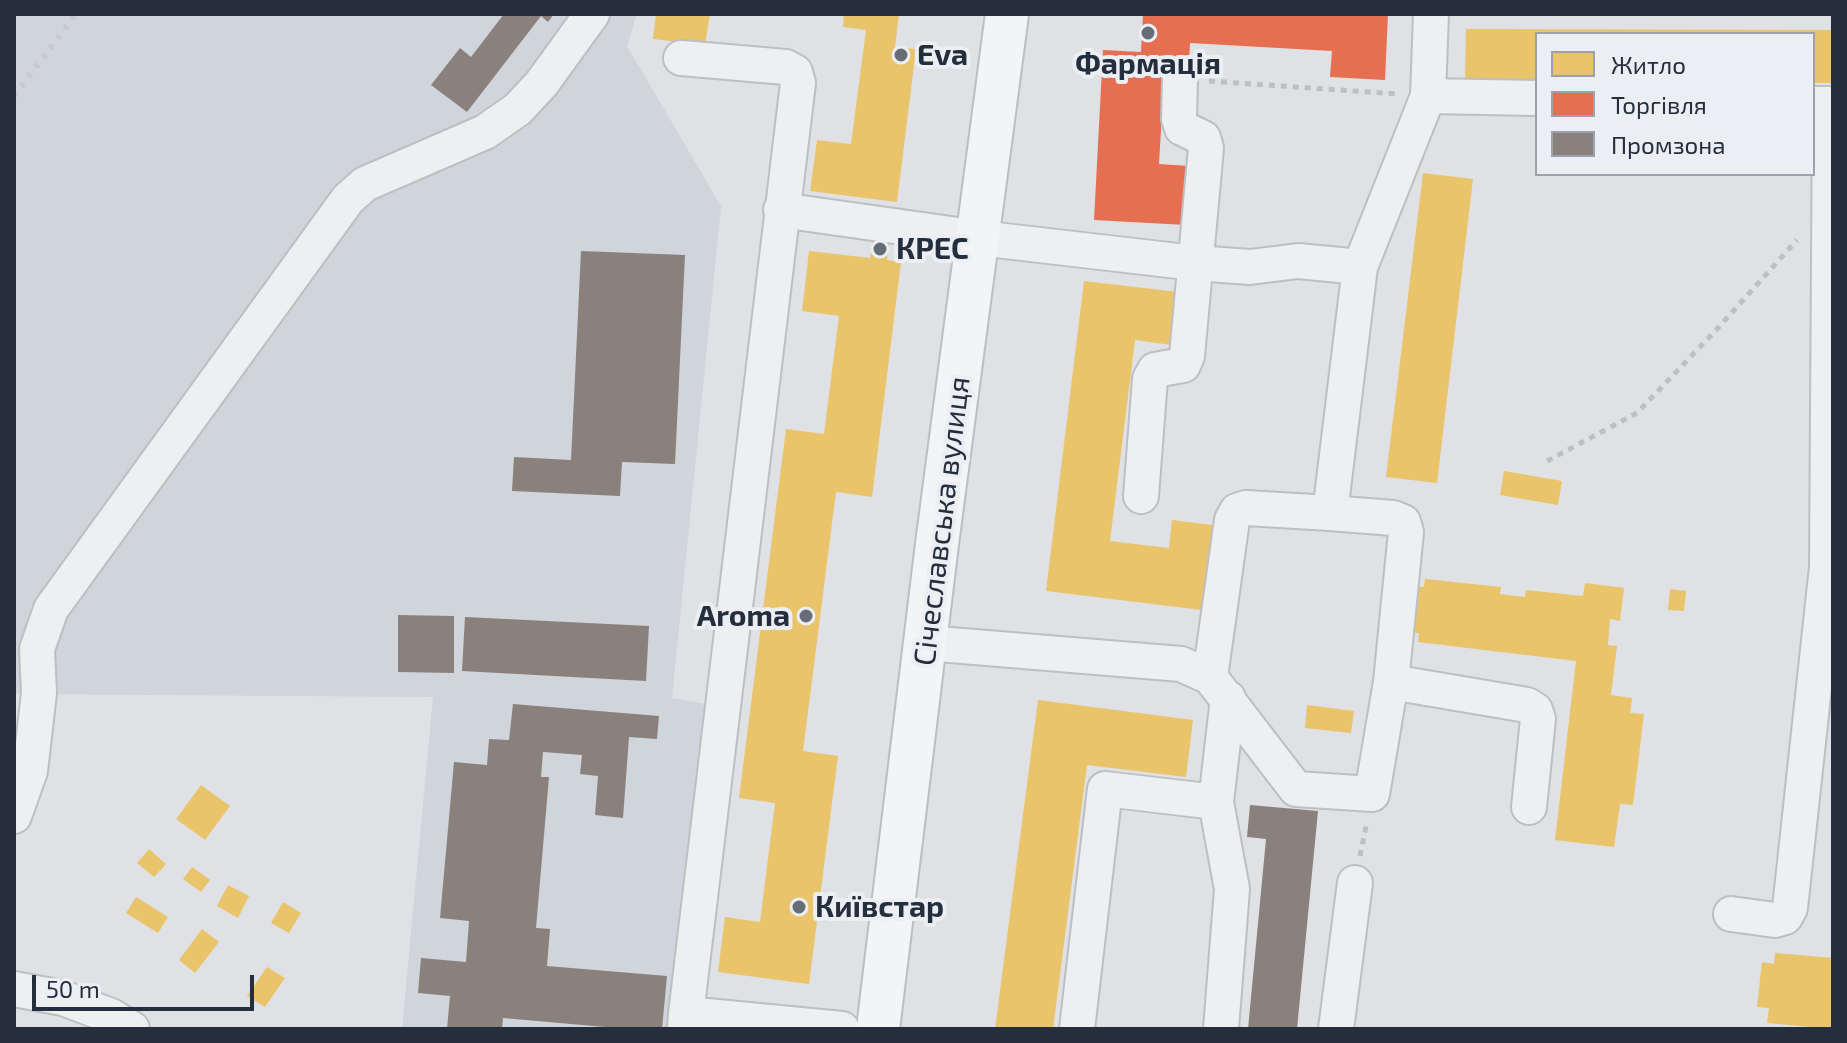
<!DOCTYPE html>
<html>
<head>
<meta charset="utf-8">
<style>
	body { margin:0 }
	#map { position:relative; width:1847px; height:1043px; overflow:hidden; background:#dfe1e4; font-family:"Exo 2",sans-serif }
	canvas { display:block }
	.frame { position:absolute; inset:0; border:16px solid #252e3d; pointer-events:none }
	.legend { position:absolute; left:1535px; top:32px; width:280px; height:144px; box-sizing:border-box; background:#ebeff4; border:2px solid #9ca2ab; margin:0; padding:10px 14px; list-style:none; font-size:24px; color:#252e3d }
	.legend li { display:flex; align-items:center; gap:16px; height:40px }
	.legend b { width:40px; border:2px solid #9ca2ab }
	.scale { position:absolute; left:32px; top:975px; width:222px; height:36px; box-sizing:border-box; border:4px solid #252e3d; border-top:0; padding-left:10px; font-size:24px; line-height:28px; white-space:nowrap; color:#252e3d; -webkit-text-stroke:6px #ebeff4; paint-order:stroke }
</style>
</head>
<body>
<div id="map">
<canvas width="1847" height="1043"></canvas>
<div class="frame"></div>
<ul class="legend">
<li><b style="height:22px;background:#e9c46a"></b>Житло</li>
<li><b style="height:22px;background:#e76f51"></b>Торгівля</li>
<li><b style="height:22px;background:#8a817c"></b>Промзона</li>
</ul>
<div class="scale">50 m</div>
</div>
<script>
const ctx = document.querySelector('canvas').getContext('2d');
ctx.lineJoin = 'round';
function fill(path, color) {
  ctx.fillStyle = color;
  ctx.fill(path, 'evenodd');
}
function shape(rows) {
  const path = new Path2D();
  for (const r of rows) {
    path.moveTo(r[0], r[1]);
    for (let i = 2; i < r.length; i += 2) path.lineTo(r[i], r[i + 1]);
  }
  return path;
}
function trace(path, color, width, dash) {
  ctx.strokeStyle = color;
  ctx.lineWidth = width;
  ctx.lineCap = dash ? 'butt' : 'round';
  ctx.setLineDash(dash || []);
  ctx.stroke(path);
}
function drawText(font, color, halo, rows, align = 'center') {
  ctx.font = font + ' "Exo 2",sans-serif';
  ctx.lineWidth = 8;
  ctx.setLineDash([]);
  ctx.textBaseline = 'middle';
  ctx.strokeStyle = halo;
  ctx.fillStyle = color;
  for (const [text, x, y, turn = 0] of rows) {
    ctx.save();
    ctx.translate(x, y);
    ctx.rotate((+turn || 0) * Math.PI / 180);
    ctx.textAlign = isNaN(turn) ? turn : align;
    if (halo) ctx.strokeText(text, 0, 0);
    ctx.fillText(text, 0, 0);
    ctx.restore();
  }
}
fill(shape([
	[14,14,637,14,627,46,721,206,672,698,728,708,699,1029,402,1029,433,697,14,694]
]), '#d0d4db');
fill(shape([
	[656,14,710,14,705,45,653,39],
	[839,14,899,14,895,47,916,49,897,202,810,191,817,140,851,144,866,30,843,27,844,17],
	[1466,29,1833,30,1833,83,1813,83,1813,34,1537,34,1537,82,1465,82],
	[1423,173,1473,179,1437,483,1386,477],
	[873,238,890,240,887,260,901,262,872,497,836,492,803,751,838,756,809,984,718,972,725,917,760,922,775,803,739,798,786,429,824,434,839,316,802,311,809,251,870,258],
	[1084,281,1178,292,1172,345,1135,340,1110,541,1169,548,1172,520,1221,526,1210,611,1046,591],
	[1504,471,1562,481,1558,505,1500,495],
	[1425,579,1501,587,1500,594,1525,597,1526,590,1583,596,1585,583,1624,588,1620,621,1610,619,1608,645,1617,646,1611,695,1632,698,1630,713,1644,714,1633,805,1620,804,1614,847,1555,840,1576,661,1418,642,1419,633,1405,632,1411,586,1424,587],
	[1670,589,1686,591,1684,611,1668,610],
	[1038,700,1193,720,1186,777,1087,765,1053,1029,995,1029],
	[1307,705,1354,711,1351,733,1305,728],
	[201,785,230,806,205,840,176,819],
	[149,849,166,864,154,877,137,863],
	[192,867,210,880,201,892,183,879],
	[228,885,249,896,238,918,217,906],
	[136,897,168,917,158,933,126,913],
	[283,902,301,913,289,933,271,923],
	[202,929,219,942,195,973,179,960],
	[1775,953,1833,958,1833,1029,1767,1023,1769,1008,1757,1007,1762,962,1774,964],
	[267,967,285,978,265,1007,247,996]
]), '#e9c46a');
fill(shape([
	[1143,14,1388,14,1385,80,1330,77,1332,51,1190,43,1189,62,1165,61,1159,164,1189,166,1186,225,1094,220,1103,50,1141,52]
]), '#e76f51');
fill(shape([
	[504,14,554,14,548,22,541,16,467,112,431,85,460,48,471,57],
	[581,251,685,255,675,464,622,462,620,496,512,491,514,457,571,460],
	[398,615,454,616,454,673,398,672],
	[465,617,649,626,646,681,462,671],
	[513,704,659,716,657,739,629,737,623,818,595,815,598,776,580,774,582,755,543,752,541,777,549,777,536,928,550,929,547,966,667,976,662,1029,627,1029,503,1018,502,1029,447,1029,450,996,418,993,421,958,466,962,469,921,440,918,454,762,487,765,489,739,509,740],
	[1250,805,1318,811,1297,1029,1248,1029,1266,839,1247,837]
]), '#8a817c');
const minor = shape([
	[1431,14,1428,96,1537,98],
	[681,58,786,67,795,72,798,83,686,1014],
	[1813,104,1830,104,1827,567],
	[781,210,979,238,1195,263,1250,267,1298,261,1360,267,1330,513,1393,518,1403,522,1406,532,1391,682,1372,794,1296,789,1210,677,1181,664,926,643],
	[1360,267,1428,96],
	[1141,496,1150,379,1155,370,1183,365,1187,356,1206,148,1203,138,1182,128,1179,119,1180,79],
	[1210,677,1232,520,1237,511,1246,508,1330,513],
	[1391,682,1527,705,1535,710,1538,719,1529,807],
	[1216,802,1232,889,1221,1029],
	[14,816,30,771,39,693,37,649,51,609,348,199,365,184,485,132,518,109,542,83,592,14],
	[1731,914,1775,920,1785,917,1790,908,1827,567,1833,568],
	[14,989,63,998,111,1016,132,1029],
	[685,1029,686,1014,842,1029],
	[1077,1029,1105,789,1216,802,1228,698],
	[1336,1029,1355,883]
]);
const major = shape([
	[878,1029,937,544,1007,14]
]);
trace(minor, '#bdbfc2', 38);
trace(major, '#bbbec2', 46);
trace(shape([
	[1209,81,1398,94],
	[1547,461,1637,413,1718,328,1797,240],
	[1360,856,1367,822]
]), '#bebfc4', 5, [6, 6]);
trace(minor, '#eeeff1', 34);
trace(major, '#f3f4f5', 42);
trace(shape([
	[14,96,76,14]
]), '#c7c9cc', 6, [4, 8]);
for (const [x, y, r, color] of [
	[1148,33,8,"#666d77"],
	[901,55,8,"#666d77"],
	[880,249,8,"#666d77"],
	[806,616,8,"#666d77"],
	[799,907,8,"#666d77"]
]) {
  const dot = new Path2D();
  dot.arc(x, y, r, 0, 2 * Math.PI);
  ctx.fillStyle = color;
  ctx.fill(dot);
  trace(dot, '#ebeff4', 3);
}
drawText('bold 30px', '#252e3d', '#ebeff4', [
	["Eva",917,55],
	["Фармація",1148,64,"center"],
	["КРЕС",896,249],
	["Aroma",790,616,"right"],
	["Київстар",815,907]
], 'left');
drawText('30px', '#252e3d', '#ebeff4', [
	["Січеславська вулиця",942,521,-83]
]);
</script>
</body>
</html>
